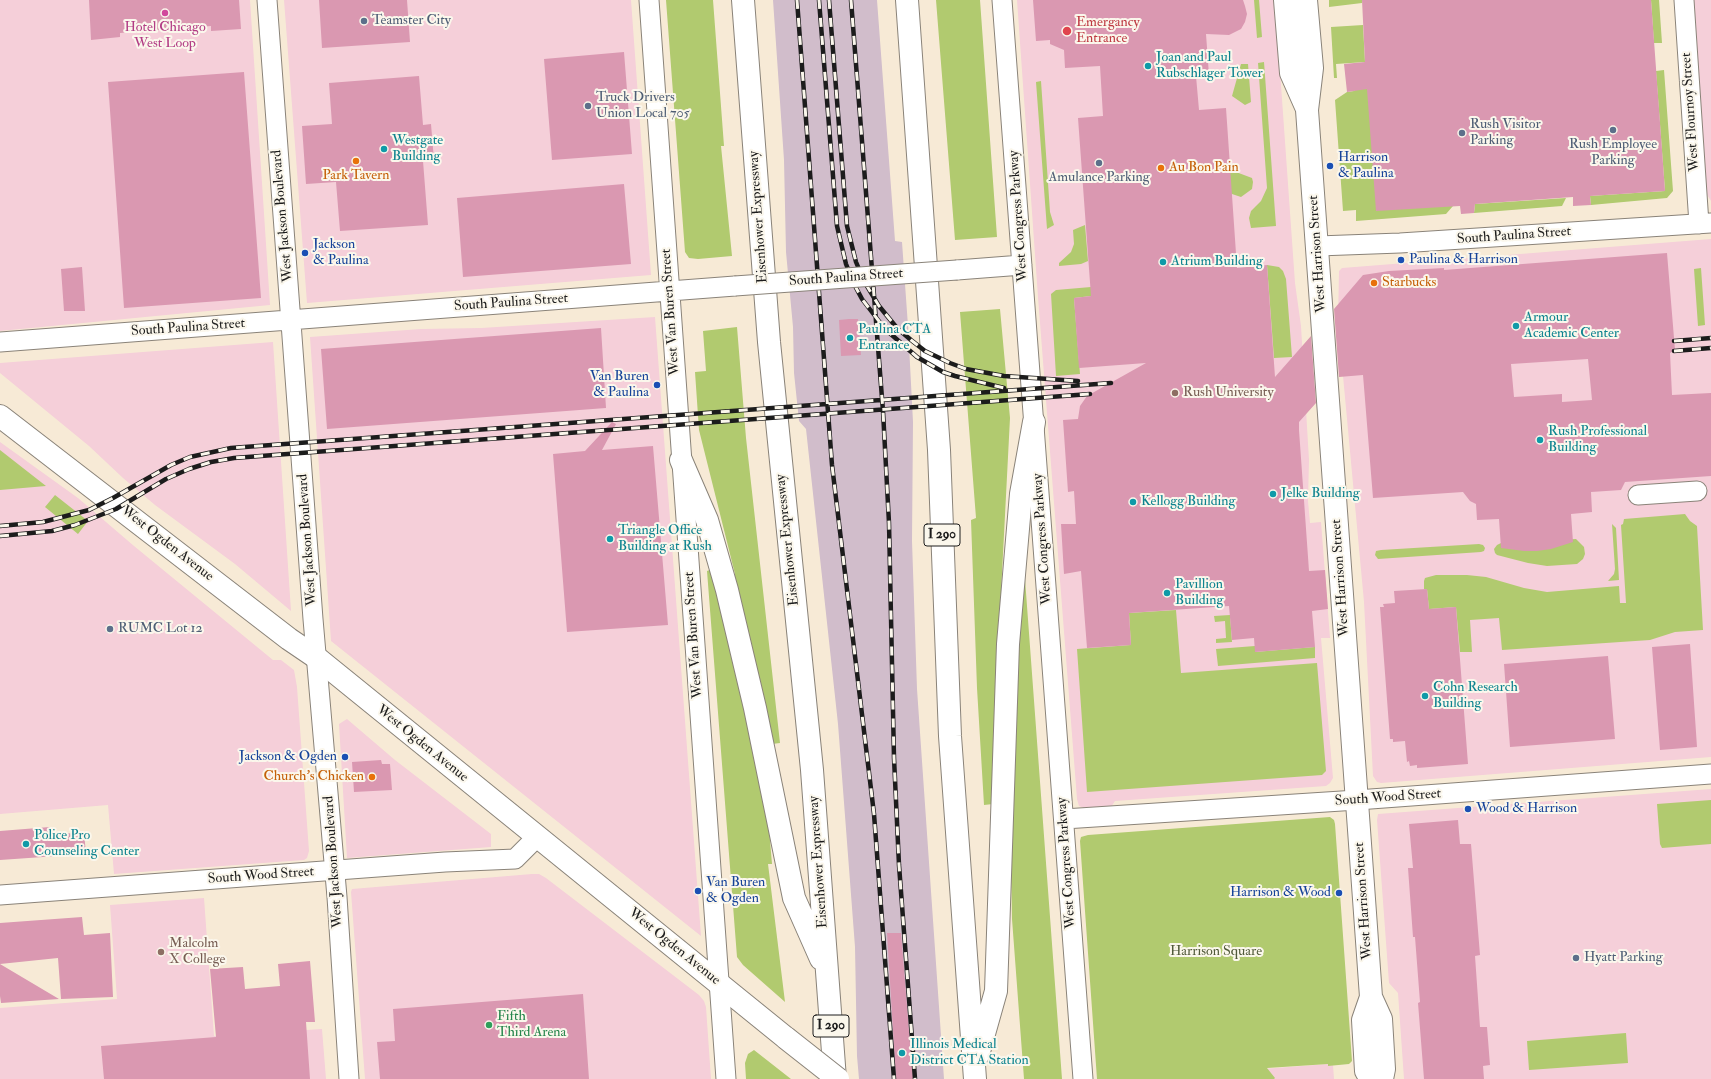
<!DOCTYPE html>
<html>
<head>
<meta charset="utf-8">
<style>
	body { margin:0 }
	canvas { display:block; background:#f7ead6 }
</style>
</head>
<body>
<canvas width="1711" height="1079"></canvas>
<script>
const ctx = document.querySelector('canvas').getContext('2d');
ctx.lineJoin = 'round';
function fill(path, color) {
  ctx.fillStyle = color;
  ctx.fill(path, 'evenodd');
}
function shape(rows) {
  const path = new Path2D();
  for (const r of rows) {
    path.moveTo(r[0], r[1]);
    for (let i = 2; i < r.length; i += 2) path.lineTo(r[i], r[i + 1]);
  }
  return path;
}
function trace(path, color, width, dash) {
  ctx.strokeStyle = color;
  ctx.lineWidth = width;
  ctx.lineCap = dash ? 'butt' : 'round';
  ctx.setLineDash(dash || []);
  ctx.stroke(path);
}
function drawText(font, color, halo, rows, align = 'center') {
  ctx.font = font + ' "IM FELL Double Pica",serif';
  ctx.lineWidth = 4;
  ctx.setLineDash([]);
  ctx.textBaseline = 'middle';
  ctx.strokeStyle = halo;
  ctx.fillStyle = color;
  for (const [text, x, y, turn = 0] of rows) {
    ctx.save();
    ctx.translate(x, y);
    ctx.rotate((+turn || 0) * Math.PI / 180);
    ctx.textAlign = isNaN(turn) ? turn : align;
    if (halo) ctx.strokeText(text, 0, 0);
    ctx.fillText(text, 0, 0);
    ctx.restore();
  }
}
fill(shape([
	[0,0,250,0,270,305,0,331],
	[284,0,631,0,651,275,307,303],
	[1017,0,1275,0,1295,283,1301,326,1309,460,1308,501,1310,523,1321,522,1330,638,1321,638,1333,778,1330,783,1326,786,1115,801,1111,807,1092,809,1084,808,1079,806,1077,799,1038,297],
	[1692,0,1711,0,1711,201,1706,193],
	[1711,239,1711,757,1381,783,1377,782,1373,776,1364,602,1338,322,1339,271,1342,268],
	[655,317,701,936,331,641,310,337,421,329,481,328],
	[273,342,291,611,235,564,155,505,123,478,89,446,0,373,0,363],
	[0,442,78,498,134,546,273,660,281,660,294,670,297,687,309,851,307,858,304,860,114,874,108,805,0,814],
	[347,719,395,760,491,834,491,847,347,858,339,724],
	[1711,789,1711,1079,1404,1079,1398,993,1389,983,1377,820,1378,814],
	[532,874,539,874,546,878,699,995,704,1001,706,1007,711,1079,365,1079,351,892,352,889],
	[204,898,214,1036,322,1029,326,1079,0,1079,0,1008,117,999,110,905],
	[1328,1064,1329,1066,1333,1065,1334,1079,1249,1079,1263,1069]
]), '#f5cfd9');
fill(shape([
	[773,0,877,0,895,241,902,242,908,326,913,422,912,541,917,689,944,1079,859,1079,857,1056,855,947,838,724,806,429,799,421,794,373,793,327,786,252,784,160]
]), '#d1bdcb');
fill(shape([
	[666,0,713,0,724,146,721,146,732,256,698,259,689,258,685,252],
	[936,0,980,0,997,237,955,240],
	[1254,0,1259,0,1262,37,1257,38],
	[1329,0,1362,0,1362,3,1329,7],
	[1651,0,1659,0,1662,43,1654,43],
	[1363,25,1365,62,1336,64,1337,78,1334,78,1331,27],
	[1264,62,1276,226,1251,228,1249,218,1251,211,1261,201,1267,188,1258,63],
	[1241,64,1248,64,1251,102,1245,105,1232,96],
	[1664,70,1673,191,1667,198,1591,205,1590,196,1665,191,1656,71],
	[1041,81,1050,212,1054,225,1047,229,1036,82],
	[1367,81,1453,206,1446,214,1356,221,1356,210,1343,211,1335,100,1347,92,1354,91],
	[1236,172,1252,178,1253,182,1252,189,1241,197,1229,193,1225,173],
	[1566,198,1562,206,1474,213,1475,204],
	[1085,225,1088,261,1081,264,1059,266,1059,263,1071,252,1074,244,1073,230],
	[1267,265,1279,267,1283,271,1286,279,1292,357,1274,358],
	[1701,268,1705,325,1698,326,1694,269],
	[1091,287,1091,296,1074,298,1080,374,1056,376,1051,294,1056,290],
	[1000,309,1010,418,1000,612,993,804,984,805,977,688,971,520,976,518,960,312],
	[737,327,746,438,780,743,772,744,734,578,735,574,699,430,695,372,706,371,703,331],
	[0,450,46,486,0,490],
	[55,495,88,521,78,534,45,507],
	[1685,514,1690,521,1697,526,1703,630,1675,632,1650,640,1502,650,1499,618,1470,620,1472,652,1460,652,1456,607,1429,609,1427,589,1424,589,1424,581,1425,578,1436,575,1467,575,1486,577,1524,588,1547,592,1619,586,1620,603,1626,603,1621,525,1623,524,1624,519],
	[1612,524,1616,528,1619,580,1608,581,1614,574,1615,569],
	[1576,539,1584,547,1585,554,1583,559,1577,564,1547,566,1528,563,1497,555,1495,553,1494,549,1497,545,1501,543],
	[1479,544,1483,545,1485,548,1484,551,1481,552,1378,559,1375,555,1376,551,1381,550],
	[712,569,767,805,772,864,768,864,785,1002,743,965,737,957,707,571],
	[1025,579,1062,1079,1024,1079,1012,919,1011,861,1017,670,1022,580],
	[1176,610,1181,673,1317,663,1326,771,1322,775,1087,792,1077,649,1131,645,1129,613],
	[1230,615,1232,642,1216,643,1216,639,1226,638,1225,621,1215,622,1214,616],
	[1255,646,1255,652,1315,647,1315,658,1218,666,1216,649],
	[1711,800,1711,844,1662,848,1660,844,1657,804],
	[1330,817,1334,820,1335,824,1352,1061,1349,1064,1328,1066,1328,1064,1267,1068,1275,1078,1274,1079,1097,1079,1080,841,1081,837,1088,835],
	[1626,1033,1628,1063,1529,1070,1527,1041],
	[754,1050,791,1079,746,1079,745,1063,748,1054]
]), '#b1ca6f');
fill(shape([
	[89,0,239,0,241,29,211,31,211,26,120,33,120,37,91,40],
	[319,0,407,0,410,42,322,48],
	[1033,0,1243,0,1245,6,1247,14,1245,22,1241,29,1229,35,1206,34,1209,75,1196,76,1199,110,1226,108,1237,268,1267,265,1275,377,1311,336,1316,403,1299,422,1299,430,1309,571,1325,570,1328,609,1312,611,1315,647,1255,652,1254,638,1232,640,1229,606,1129,613,1131,645,1087,648,1081,571,1064,574,1061,524,1076,524,1074,491,1068,492,1063,420,1078,419,1080,406,1087,396,1146,363,1079,368,1074,298,1091,296,1078,118,1103,116,1100,66,1065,68,1064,50,1050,44,1050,40,1036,41],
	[1362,0,1651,0,1665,191,1590,196,1591,205,1573,206,1573,197,1475,204,1474,213,1461,214,1460,206,1376,211,1367,89,1347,92,1344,64,1365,62],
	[624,52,632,154,552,160,544,59],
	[244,72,261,298,124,308,108,82],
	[419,76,423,125,431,124,434,160,423,161,428,225,340,231,336,182,306,184,302,126,332,124,329,83],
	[624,184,631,264,463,277,457,198],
	[1667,253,1675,350,1670,353,1672,395,1711,393,1711,476,1625,482,1621,490,1591,492,1592,512,1571,514,1573,542,1551,549,1537,551,1524,551,1501,548,1499,519,1477,520,1476,504,1470,501,1463,492,1373,498,1363,375,1339,377,1334,309,1363,275,1389,271,1444,268,1444,270],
	[1588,359,1592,400,1562,402,1562,394,1514,397,1511,364],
	[82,267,85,311,64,311,61,269],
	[849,319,858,319,861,355,841,356,839,320],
	[601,328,606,408,327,429,321,349],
	[612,422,616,424,602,450,653,446,668,625,567,632,553,454,585,451],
	[1427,589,1429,609,1456,607,1468,764,1417,768,1417,765,1410,766,1409,761,1407,762,1405,741,1393,742,1393,739,1390,739,1380,607,1384,607,1383,604,1395,603,1394,591],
	[1690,644,1697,747,1660,750,1652,647],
	[1608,656,1615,739,1510,747,1504,664],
	[381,760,382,764,390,764,392,790,354,792,352,762],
	[1458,820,1460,844,1471,844,1480,955,1475,956,1480,1027,1487,1027,1490,1065,1483,1066,1484,1079,1424,1079,1418,1003,1420,1002,1415,937,1413,937,1408,868,1413,868,1409,824],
	[50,827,50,835,84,832,86,854,0,860,0,831],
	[82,917,84,935,110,933,113,997,61,999,58,958,0,964,59,999,1,1003,0,996,0,923],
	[887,933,901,933,913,1079,896,1079],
	[310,961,315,1022,306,1022,310,1079,104,1079,101,1046,216,1037,210,969,243,967,245,989,280,986,278,964],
	[583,994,589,1079,380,1079,377,1042,395,1041,393,1009]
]), '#da98b1');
const minor = shape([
	[267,0,313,619,337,897,349,1079],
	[649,0,726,1079],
	[1002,0,1083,1079],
	[1684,0,1699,224],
	[1318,246,1400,243,1711,223],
	[957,270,1022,265],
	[0,342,735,286],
	[1638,495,1697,491],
	[1064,819,1357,800,1711,774],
	[0,895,445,862,515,859,537,837]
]);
const major = shape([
	[1285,0,1291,73,1307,109],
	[1306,0,1312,68,1307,110,1364,899,1371,997,1381,1019,1384,1069,1382,1079],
	[0,416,289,639,317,658,786,1038],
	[1371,1079,1366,1071,1363,1020,1371,997]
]);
const highway = shape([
	[743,0,769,342,812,770,835,1079],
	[907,0,939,450,950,736,975,1079],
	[681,460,707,520,727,590,755,708,794,898,821,959],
	[978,1055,996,991,1008,644,1021,494,1034,422]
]);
trace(minor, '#8a8379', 21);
trace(major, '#8a8379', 24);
trace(highway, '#8a8379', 24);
trace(minor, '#fff', 19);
trace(major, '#fff', 22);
trace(highway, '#fff', 22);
const rail = shape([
	[797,0,832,465,874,814,894,1079],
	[819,0,837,226,846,264,854,284,862,299,885,329,917,357,943,372,955,376,1004,388],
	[829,0,847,226,856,262,864,281,879,306,897,328,911,340,925,351,950,363,966,369,1004,376,1078,381],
	[851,0,883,411,889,523,894,758,899,865,915,1079],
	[1674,341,1711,338],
	[1674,351,1711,348],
	[0,526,43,522,89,510,113,498,171,465,190,457,231,448,1111,383],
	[0,536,52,531,75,525,116,509,166,479,189,469,211,462,234,458,1090,394]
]);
trace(rail, '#1c1c1c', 4.5);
trace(rail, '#fbf7ec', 3, [9]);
const minorBridge = shape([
	[735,286,957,270]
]);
const majorBridge = shape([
	[786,1038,838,1079]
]);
trace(minorBridge, '#8a8379', 21, []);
trace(majorBridge, '#8a8379', 24, []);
trace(minorBridge, '#fff', 19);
trace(majorBridge, '#fff', 22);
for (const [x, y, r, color] of [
	[165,13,4,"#d1479c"],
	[364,21,4,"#5c6f8a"],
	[1067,31,5,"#e0444e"],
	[1148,66,4,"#0f9aa8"],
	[588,106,4,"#5c6f8a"],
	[1613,130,4,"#5c6f8a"],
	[1462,133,4,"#5c6f8a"],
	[384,149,4,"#0f9aa8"],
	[356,161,4,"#e8710a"],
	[1099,163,4,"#5c6f8a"],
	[1330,166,4,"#1a4fb4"],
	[1161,168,4,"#e8710a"],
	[305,253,4,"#1a4fb4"],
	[1401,260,4,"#1a4fb4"],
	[1163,262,4,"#0f9aa8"],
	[1374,283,4,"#e8710a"],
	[1516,326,4,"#0f9aa8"],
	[850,338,4,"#0f9aa8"],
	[657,385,4,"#1a4fb4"],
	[1175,393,4,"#8d6e63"],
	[1540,440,4,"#0f9aa8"],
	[1273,494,4,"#0f9aa8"],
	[1133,502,4,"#0f9aa8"],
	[610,539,4,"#0f9aa8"],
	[1167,593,4,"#0f9aa8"],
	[110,629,4,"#5c6f8a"],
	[1425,696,4,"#0f9aa8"],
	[345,757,4,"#1a4fb4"],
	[372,777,4,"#e8710a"],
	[1468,809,4,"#1a4fb4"],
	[26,844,4,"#0f9aa8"],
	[698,891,4,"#1a4fb4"],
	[1339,893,4,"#1a4fb4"],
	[161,952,4,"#8d6e63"],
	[1576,958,4,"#5c6f8a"],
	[489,1025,4,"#2e9e5b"],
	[902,1053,4,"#0f9aa8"]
]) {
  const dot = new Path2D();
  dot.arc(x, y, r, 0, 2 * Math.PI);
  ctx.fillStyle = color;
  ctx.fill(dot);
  trace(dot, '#fbf7ec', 1.5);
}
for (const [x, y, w] of [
	[942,535,36],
	[831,1026,36]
]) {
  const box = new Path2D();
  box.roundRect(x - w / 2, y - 11, w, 22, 3);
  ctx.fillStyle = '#fbf7ec';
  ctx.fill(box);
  trace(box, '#1c1c1c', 1);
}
drawText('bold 13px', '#1c1c1c', null, [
	["I 290",942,535],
	["I 290",831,1026]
]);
drawText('14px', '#4e5e75', '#fbf7ec', [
	["Teamster City",372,21],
	["Truck Drivers",596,98],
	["Union Local 705",596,114],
	["Rush Visitor",1470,125],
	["Parking",1470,141],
	["Rush Employee",1613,145,"center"],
	["Parking",1613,161,"center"],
	["Amulance Parking",1099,178,"center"],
	["RUMC Lot 12",118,629],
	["Hyatt Parking",1584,958]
], 'left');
drawText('14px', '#be3a42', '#fbf7ec', [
	["Emergancy",1076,23],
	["Entrance",1076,39]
], 'left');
drawText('14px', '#b23c85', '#fbf7ec', [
	["Hotel Chicago",165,28],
	["West Loop",165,44]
]);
drawText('14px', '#0d838f', '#fbf7ec', [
	["Joan and Paul",1156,58],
	["Rubschlager Tower",1156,74],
	["Westgate",392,141],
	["Building",392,157],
	["Atrium Building",1171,262],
	["Armour",1524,318],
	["Academic Center",1524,334],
	["Paulina CTA",858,330],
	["Entrance",858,346],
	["Rush Professional",1548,432],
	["Building",1548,448],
	["Jelke Building",1281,494],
	["Kellogg Building",1141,502],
	["Triangle Office",618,531],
	["Building at Rush",618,547],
	["Pavillion",1175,585],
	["Building",1175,601],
	["Cohn Research",1433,688],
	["Building",1433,704],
	["Police Pro",34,836],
	["Counseling Center",34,852],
	["Illinois Medical",910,1045],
	["District CTA Station",910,1061]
], 'left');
drawText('14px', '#1c1c1c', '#fbf7ec', [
	["West Flournoy Street",1691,112,-94],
	["West Jackson Boulevard",283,216,-95],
	["West Congress Parkway",1019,216,-94],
	["Eisenhower Expressway",759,217,-94],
	["South Paulina Street",1514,236,-4],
	["West Harrison Street",1318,254,-94],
	["South Paulina Street",846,278,-4],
	["South Paulina Street",511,303,-4],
	["West Van Buren Street",671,312,-94],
	["South Paulina Street",188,328,-4],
	["West Congress Parkway",1043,539,-94],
	["West Jackson Boulevard",308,540,-94],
	["Eisenhower Expressway",788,540,-96],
	["West Ogden Avenue",167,544,38],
	["West Harrison Street",1341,578,-94],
	["West Van Buren Street",694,635,-94],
	["West Ogden Avenue",422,744,39],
	["South Wood Street",1388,798,-4],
	["West Jackson Boulevard",334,862,-94],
	["Eisenhower Expressway",819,862,-94],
	["West Congress Parkway",1067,863,-94],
	["South Wood Street",261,876,-4],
	["West Harrison Street",1364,901,-94],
	["West Ogden Avenue",674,947,39]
]);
drawText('14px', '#164399', '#fbf7ec', [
	["Harrison",1338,158],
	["& Paulina",1338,174],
	["Jackson",313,245],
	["& Paulina",313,261],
	["Paulina & Harrison",1409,260],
	["Van Buren",649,377,"right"],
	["& Paulina",649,393,"right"],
	["Jackson & Ogden",337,757,"right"],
	["Wood & Harrison",1476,809],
	["Van Buren",706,883],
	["& Ogden",706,899],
	["Harrison & Wood",1331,893,"right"]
], 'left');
drawText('14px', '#c56008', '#fbf7ec', [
	["Au Bon Pain",1169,168],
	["Park Tavern",356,176,"center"],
	["Starbucks",1382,283],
	["Church's Chicken",364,777,"right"]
], 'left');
drawText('14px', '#785e54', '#fbf7ec', [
	["Rush University",1183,393],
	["Malcolm",169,944],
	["X College",169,960]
], 'left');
drawText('14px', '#505939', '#fbf7ec', [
	["Harrison Square",1216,952]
]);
drawText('14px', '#27864d', '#fbf7ec', [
	["Fifth",497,1017],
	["Third Arena",497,1033]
], 'left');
</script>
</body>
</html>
